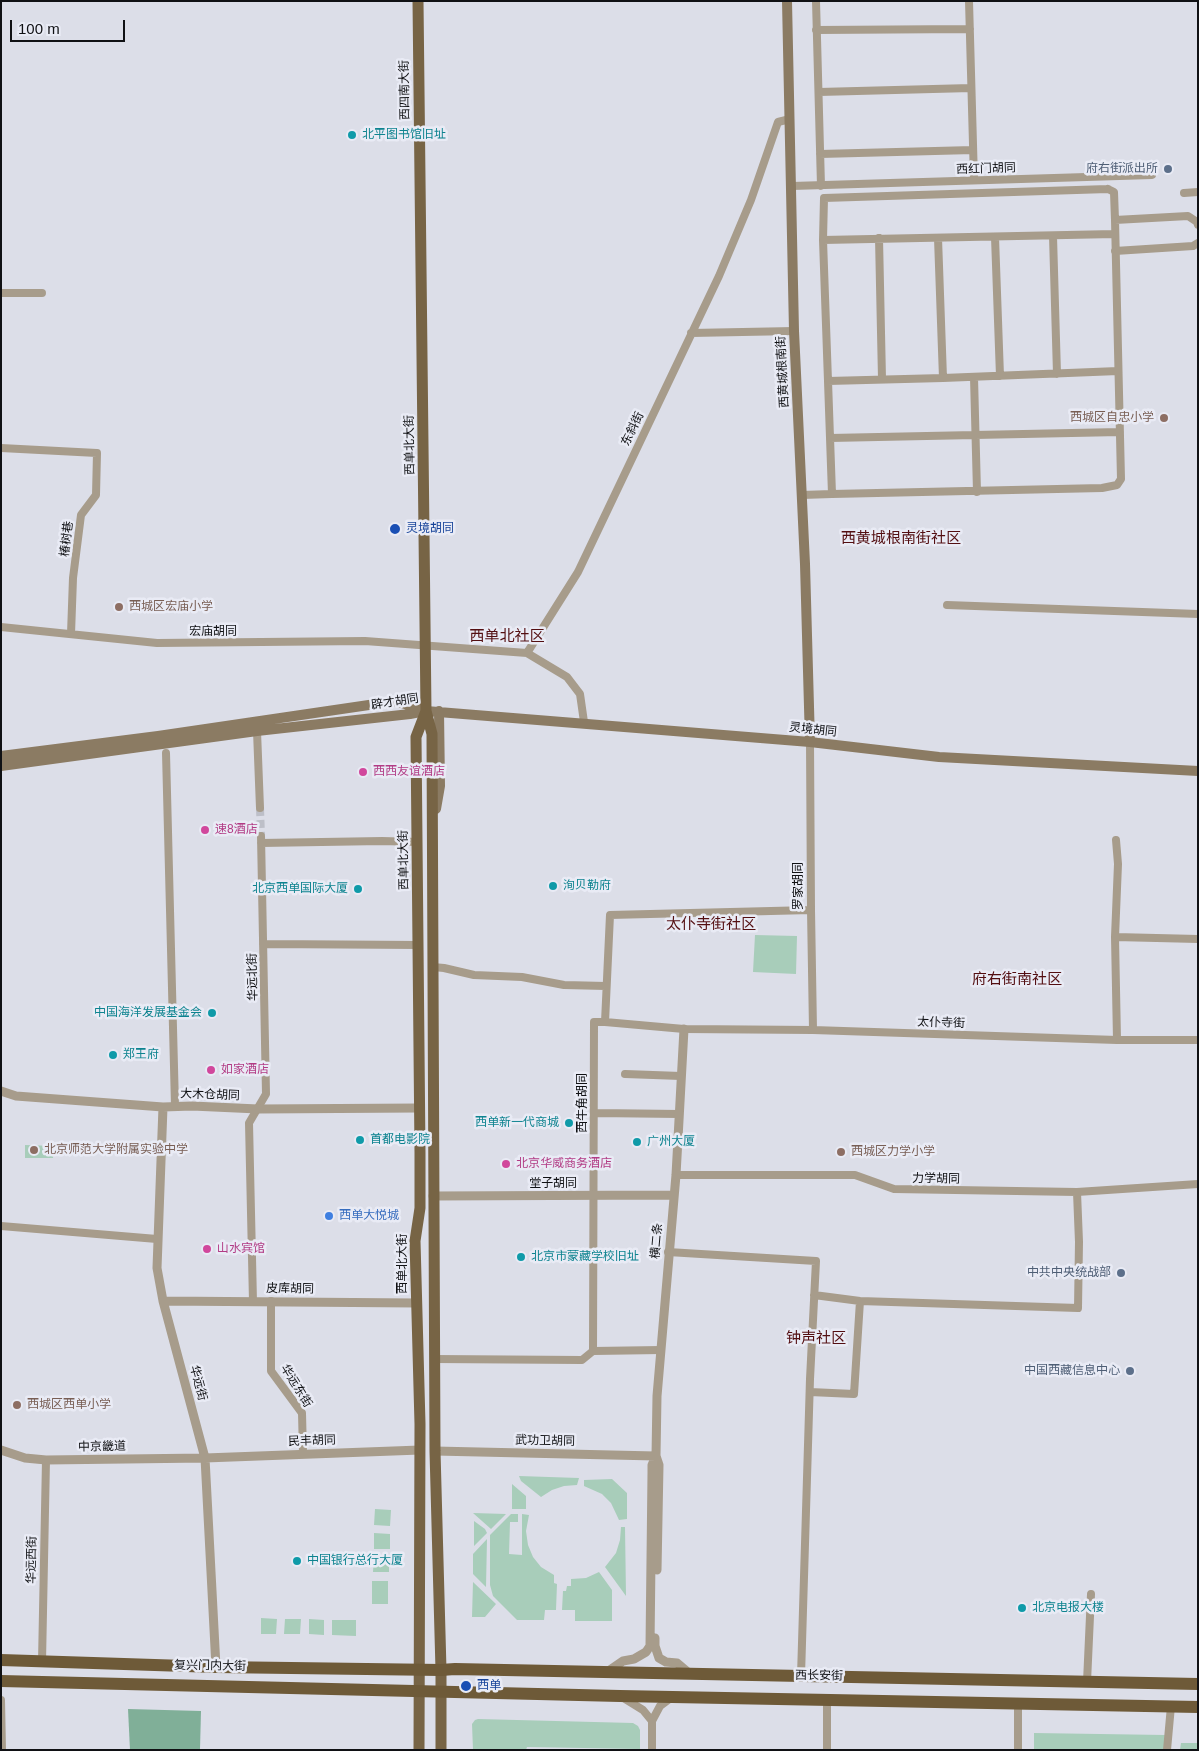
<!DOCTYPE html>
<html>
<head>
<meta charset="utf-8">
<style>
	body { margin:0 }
	#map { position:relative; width:1199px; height:1751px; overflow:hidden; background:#dcdee8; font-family:Arial,sans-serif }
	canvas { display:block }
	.frame { position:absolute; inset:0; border:2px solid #101114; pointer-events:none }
	.scale { position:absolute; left:10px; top:20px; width:115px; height:22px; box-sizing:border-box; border:2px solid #101114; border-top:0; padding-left:6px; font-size:15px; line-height:18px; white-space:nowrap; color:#101114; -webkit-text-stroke:4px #e9ebf5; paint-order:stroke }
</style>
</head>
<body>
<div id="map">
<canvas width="1199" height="1751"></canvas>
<div class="frame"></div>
<div class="scale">100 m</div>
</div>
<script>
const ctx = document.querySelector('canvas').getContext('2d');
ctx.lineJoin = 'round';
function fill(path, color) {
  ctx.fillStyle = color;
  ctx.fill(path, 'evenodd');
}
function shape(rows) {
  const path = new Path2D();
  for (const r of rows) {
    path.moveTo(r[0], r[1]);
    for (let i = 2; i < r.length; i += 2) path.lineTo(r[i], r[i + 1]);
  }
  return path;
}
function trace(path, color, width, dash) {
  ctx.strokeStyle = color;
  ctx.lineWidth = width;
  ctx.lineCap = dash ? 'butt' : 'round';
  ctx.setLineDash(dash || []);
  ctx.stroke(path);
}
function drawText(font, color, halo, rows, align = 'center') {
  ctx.font = font + ' Arial,"Noto Sans SC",sans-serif';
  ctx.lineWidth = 5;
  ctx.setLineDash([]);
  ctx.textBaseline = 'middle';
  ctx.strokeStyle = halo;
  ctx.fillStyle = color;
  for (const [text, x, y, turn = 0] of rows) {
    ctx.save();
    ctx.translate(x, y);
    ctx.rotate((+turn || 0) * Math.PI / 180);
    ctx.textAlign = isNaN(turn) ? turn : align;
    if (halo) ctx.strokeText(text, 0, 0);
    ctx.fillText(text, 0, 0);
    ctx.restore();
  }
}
fill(shape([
	[755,935,797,936,796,974,753,972],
	[25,1145,54,1146,53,1158,25,1158],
	[519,1476,579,1478,577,1485,564,1486,552,1490,541,1497,521,1481],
	[612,1479,627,1493,627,1519,619,1520,611,1503,602,1494,584,1486,584,1480],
	[512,1484,526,1496,526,1509,512,1509],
	[375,1509,391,1510,390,1526,374,1525],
	[473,1513,506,1514,491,1529],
	[511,1514,518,1514,518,1522,510,1522,509,1554,522,1555,522,1514,529,1515,526,1531,528,1545,533,1557,541,1567,554,1575,554,1583,557,1584,556,1610,545,1610,544,1620,517,1620,493,1596,490,1585,490,1535],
	[474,1521,485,1529,487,1533,474,1546],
	[621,1527,625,1527,626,1596,605,1567,616,1553,620,1540],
	[374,1533,390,1534,390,1549,374,1549],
	[487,1539,486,1587,473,1574,473,1554],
	[374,1557,389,1557,389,1572,373,1572],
	[599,1572,612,1590,612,1621,575,1621,575,1610,562,1610,563,1591,566,1591,567,1586,571,1586,571,1579,586,1578],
	[372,1581,388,1581,388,1604,372,1604],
	[473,1582,496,1604,485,1617,472,1617],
	[261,1618,277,1619,276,1634,261,1634],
	[285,1619,301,1619,300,1634,284,1634],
	[309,1619,324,1620,324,1635,309,1634],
	[332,1620,356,1620,356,1636,332,1635],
	[478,1719,633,1723,638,1726,640,1730,640,1749,527,1747,526,1750,473,1750,472,1724,475,1720],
	[1034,1733,1165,1735,1164,1750,1034,1750],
	[1181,1743,1198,1743,1198,1750,1180,1750]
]), '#a8cdba');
fill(shape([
	[128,1709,201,1711,200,1749,130,1750]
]), '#80af98');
trace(shape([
	[260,808,261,836]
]), '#bdbfc8', 8, [8, 4]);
trace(shape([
	[816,1,821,186],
	[969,1,974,180],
	[816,30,970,29],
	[819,92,971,88],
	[820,154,973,150],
	[792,186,1152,175],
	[1108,189,1114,192,1115,220,1121,479,1117,485,1102,488,832,494,823,240,824,198,1108,189],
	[1184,193,1198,192],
	[1115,220,1188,216,1197,222,1198,225],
	[1053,236,1057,374],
	[995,237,1000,376],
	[879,238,882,379],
	[938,238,943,378],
	[823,240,1115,234],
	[1115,251,1193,246,1198,243],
	[1,293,42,293],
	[691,333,794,331],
	[974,377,977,492],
	[828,381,943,378,1118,371],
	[830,438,1120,432],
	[1,448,97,453,96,495,81,515,73,578,71,634],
	[802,495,832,494],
	[947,605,1198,614],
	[1,627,157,643,365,641,527,653,578,572,719,276,751,200,778,122,790,119],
	[527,653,567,677,580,694,584,722],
	[257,731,260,808],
	[810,742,811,910,813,1030],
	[166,753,175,1106],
	[1116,840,1118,864,1115,937,1117,1040],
	[261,843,382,841,418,842],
	[811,910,610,915,605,1022,684,1029,813,1030,1117,1040,1198,1040],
	[1115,937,1198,939],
	[263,944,419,945],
	[433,967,444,968,474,975,522,977,564,985,606,986],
	[625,1074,681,1076],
	[596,1113,679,1114],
	[676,1175,855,1175,894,1189,1077,1192,1198,1184],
	[1,1226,157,1239],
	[668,1252,816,1261,810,1379,801,1676],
	[814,1295,860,1301,1078,1308,1079,1242,1077,1192],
	[271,1301,271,1371,302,1413,303,1453],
	[253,1302,249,1123,266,1094,261,836],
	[593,1351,594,1022,605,1022],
	[434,1359,582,1360,593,1351,661,1350],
	[810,1392,854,1394,860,1301],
	[42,1662,46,1460],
	[1087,1682,1091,1594],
	[622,1697,643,1710,652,1721],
	[827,1699,827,1750],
	[1,1700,2,1750],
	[652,1750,652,1721,660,1706,672,1697],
	[1018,1750,1018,1703],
	[1167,1750,1171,1706]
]), '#a79c8b', 8);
trace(shape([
	[1,1091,16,1096,163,1107,192,1106,258,1109,419,1108],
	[163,1107,157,1268,163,1301,205,1458,216,1667],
	[433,1196,673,1195],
	[163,1301,416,1303],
	[1,1450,25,1458,46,1460,205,1458,420,1450],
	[435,1451,656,1456],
	[656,1456,659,1465,657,1570],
	[655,1638,655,1646,659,1658,666,1662,677,1663,690,1674],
	[607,1672,623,1661,634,1659,646,1652,650,1646,652,1473,652,1465,656,1456,657,1396,676,1175,684,1029]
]), '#a79c8b', 9);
trace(shape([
	[787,1,794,331,805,564,810,742],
	[1,756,158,736,396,701,426,711,810,742,939,757,1198,771],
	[1,766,257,731,410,714,425,711],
	[436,809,440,786,439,711]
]), '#8b7b63', 10);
trace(shape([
	[418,1,426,711,432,734,435,1451,441,1670,441,1750],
	[419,1750,420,1424,415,1241,420,1208,420,1153,416,737,426,711]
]), '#776445', 11);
trace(shape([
	[1,1660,216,1667,441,1670,455,1669,1198,1684],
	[1,1681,620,1696,1198,1707]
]), '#6e5a38', 12);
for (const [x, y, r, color] of [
	[352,135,5,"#0f9aa8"],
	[1168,169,5,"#5c6f8a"],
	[1164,418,5,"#8d6e63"],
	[395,529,6,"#1a4fb4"],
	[119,607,5,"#8d6e63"],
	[363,772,5,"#d1479c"],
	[205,830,5,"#d1479c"],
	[553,886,5,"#0f9aa8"],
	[358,889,5,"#0f9aa8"],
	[212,1013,5,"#0f9aa8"],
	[113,1055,5,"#0f9aa8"],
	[211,1070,5,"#d1479c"],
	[569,1123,5,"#0f9aa8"],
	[360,1140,5,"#0f9aa8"],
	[637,1142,5,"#0f9aa8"],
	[34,1150,5,"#8d6e63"],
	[841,1152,5,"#8d6e63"],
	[506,1164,5,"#d1479c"],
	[329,1216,5,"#3f7fe0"],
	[207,1249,5,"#d1479c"],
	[521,1257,5,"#0f9aa8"],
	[1121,1273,5,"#5c6f8a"],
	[1130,1371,5,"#5c6f8a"],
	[17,1405,5,"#8d6e63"],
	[297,1561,5,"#0f9aa8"],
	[1022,1608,5,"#0f9aa8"],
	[466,1686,6,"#1a4fb4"]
]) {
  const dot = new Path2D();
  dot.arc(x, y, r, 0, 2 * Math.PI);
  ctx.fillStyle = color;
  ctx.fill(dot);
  trace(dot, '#e9ebf5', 2);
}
drawText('12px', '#101114', '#e9ebf5', [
	["西四南大街",405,90,-91],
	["西红门胡同",986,169,-2],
	["西黄城根南街",783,372,-93],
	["东斜街",633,429,-64],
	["西单北大街",410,445,-91],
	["椿树巷",67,539,-83],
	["宏庙胡同",213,632],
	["辟才胡同",395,702,-9],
	["灵境胡同",813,730,6],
	["西单北大街",404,860,-91],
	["罗家胡同",799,886,-90],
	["华远北街",253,977,-91],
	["太仆寺街",941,1023,2],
	["大木仓胡同",210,1095,2],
	["西牛角胡同",583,1103,-90],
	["力学胡同",936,1179,1],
	["堂子胡同",553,1184],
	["横二条",657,1241,-85],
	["西单北大街",403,1264,-90],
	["皮库胡同",290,1289,1],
	["华远街",198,1383,75],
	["华远东街",296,1386,58],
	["民丰胡同",312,1441,-2],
	["武功卫胡同",545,1441,1],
	["中京畿道",102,1447,-1],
	["华远西街",32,1560,-89],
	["复兴门内大街",210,1666,1],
	["西长安街",819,1676,1]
]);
drawText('12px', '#0d838f', '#e9ebf5', [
	["北平图书馆旧址",362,135],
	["洵贝勒府",563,886],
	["北京西单国际大厦",348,889,"right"],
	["中国海洋发展基金会",202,1013,"right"],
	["郑王府",123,1055],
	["西单新一代商城",559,1123,"right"],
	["首都电影院",370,1140],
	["广州大厦",647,1142],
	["北京市蒙藏学校旧址",531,1257],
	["中国银行总行大厦",307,1561],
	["北京电报大楼",1032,1608]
], 'left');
drawText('12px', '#4e5e75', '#e9ebf5', [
	["府右街派出所",1158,169],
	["中共中央统战部",1111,1273],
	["中国西藏信息中心",1120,1371]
], 'right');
drawText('12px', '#785e54', '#e9ebf5', [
	["西城区自忠小学",1154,418,"right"],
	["西城区宏庙小学",129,607],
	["北京师范大学附属实验中学",44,1150],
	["西城区力学小学",851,1152],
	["西城区西单小学",27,1405]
], 'left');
drawText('12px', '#164399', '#e9ebf5', [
	["灵境胡同",406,529],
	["西单",477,1686]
], 'left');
drawText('12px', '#b23c85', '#e9ebf5', [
	["西西友谊酒店",373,772],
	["速8酒店",215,830],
	["如家酒店",221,1070],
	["北京华威商务酒店",516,1164],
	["山水宾馆",217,1249]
], 'left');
drawText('12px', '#366cbe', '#e9ebf5', [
	["西单大悦城",339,1216]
], 'left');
drawText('15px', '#530e11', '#e9ebf5', [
	["西黄城根南街社区",901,539],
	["西单北社区",507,637],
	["太仆寺街社区",711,925],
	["府右街南社区",1017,980],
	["钟声社区",816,1339]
]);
</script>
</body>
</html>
